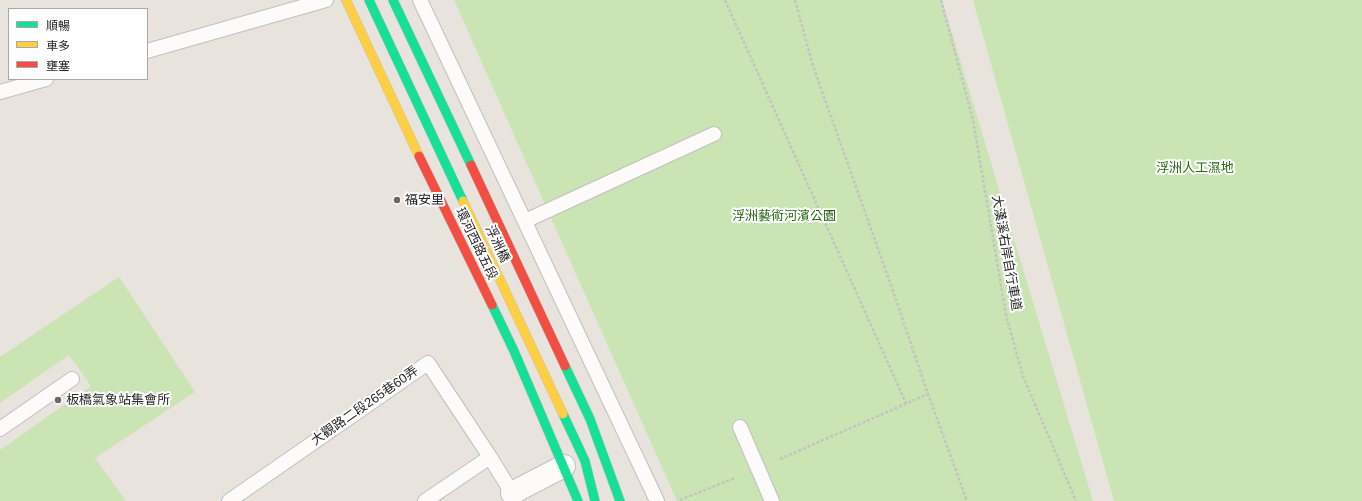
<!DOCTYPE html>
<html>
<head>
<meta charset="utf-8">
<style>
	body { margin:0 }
	#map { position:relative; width:1362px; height:501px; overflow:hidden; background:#e8e3dd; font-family:Helvetica,"Noto Sans TC",sans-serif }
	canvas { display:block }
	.legend { position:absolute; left:8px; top:8px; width:140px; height:72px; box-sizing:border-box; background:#fff; border:1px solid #a9a9a9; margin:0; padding:5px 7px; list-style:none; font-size:12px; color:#282828 }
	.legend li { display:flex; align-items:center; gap:8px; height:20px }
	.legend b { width:20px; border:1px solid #a9a9a9 }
</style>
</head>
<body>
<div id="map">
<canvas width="1362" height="501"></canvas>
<ul class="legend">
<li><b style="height:5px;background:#16e098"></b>順暢</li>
<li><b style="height:5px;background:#ffcf43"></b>車多</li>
<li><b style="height:5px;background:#f24e42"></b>壅塞</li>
</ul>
</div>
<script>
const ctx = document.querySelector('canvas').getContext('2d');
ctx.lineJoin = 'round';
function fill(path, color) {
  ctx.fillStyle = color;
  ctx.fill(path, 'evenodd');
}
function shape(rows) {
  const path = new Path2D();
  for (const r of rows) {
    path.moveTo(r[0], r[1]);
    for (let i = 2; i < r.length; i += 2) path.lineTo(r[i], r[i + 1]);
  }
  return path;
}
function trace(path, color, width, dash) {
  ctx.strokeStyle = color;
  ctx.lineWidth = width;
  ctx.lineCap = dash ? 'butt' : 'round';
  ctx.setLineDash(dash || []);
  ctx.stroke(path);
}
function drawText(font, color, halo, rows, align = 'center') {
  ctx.font = font + ' Helvetica,"Noto Sans TC",sans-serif';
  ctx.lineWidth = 4;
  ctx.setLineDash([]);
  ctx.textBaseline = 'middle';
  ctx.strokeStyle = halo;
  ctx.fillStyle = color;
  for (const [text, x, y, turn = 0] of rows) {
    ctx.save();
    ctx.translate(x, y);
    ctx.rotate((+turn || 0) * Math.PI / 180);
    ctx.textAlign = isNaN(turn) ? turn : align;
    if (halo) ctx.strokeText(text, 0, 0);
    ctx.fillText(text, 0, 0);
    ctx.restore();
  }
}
fill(shape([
	[454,0,942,0,1093,501,677,501],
	[973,0,1362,0,1362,501,1114,501],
	[119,277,195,392,95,458,126,501,0,501,0,450,91,386,69,355,0,403,0,357]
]), '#cae5b3');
const lane = shape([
	[420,0,657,501],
	[147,51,326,0],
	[0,92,46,79],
	[525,221,714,134],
	[740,427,772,501],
	[0,429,72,379],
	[229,501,428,363,490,457],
	[425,501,490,457,512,493,515,501]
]);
const street = shape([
	[512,493,564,466]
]);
const fast = shape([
	[369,0,463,201],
	[393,0,471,165],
	[492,305,514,351,578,501],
	[565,366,590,419,620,501],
	[563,414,585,461,595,501]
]);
const slow = shape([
	[346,0,419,156],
	[463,201,563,414]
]);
const jam = shape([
	[419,156,492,305],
	[471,165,565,366]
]);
trace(lane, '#c1bfbf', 16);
trace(street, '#c1bfbf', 24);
trace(fast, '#c1bfbf', 10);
trace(slow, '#c1bfbf', 10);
trace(jam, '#c1bfbf', 10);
trace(shape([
	[725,0,906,403],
	[795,0,813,66,892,288,928,394,967,501],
	[941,0,973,120,1006,315,1023,376,1076,501],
	[780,459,928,394],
	[680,500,735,478]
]), '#c4c3c3', 2.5, [3, 2]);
trace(lane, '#fcfbfa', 14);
trace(street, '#fcfbfa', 22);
trace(fast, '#16e098', 9);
trace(slow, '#ffcf43', 9);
trace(jam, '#f24e42', 9);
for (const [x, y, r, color] of [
	[397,200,4,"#6b6967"],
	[58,400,4,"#6b6967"]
]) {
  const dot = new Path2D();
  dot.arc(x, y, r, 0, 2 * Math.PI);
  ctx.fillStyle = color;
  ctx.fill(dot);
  trace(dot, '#fff', 1.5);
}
drawText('13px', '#296915', '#fff', [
	["浮洲人工濕地",1195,168],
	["浮洲藝術河濱公園",784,216]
]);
drawText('13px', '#282828', '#fff', [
	["福安里",405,200],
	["板橋氣象站集會所",66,400]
], 'left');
drawText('13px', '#282828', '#fff', [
	["環河西路五段",476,244,64],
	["浮洲橋",497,244,65],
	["大漢溪右岸自行車道",1006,253,80],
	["大觀路二段265巷60弄",365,406,-35]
]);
</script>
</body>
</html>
